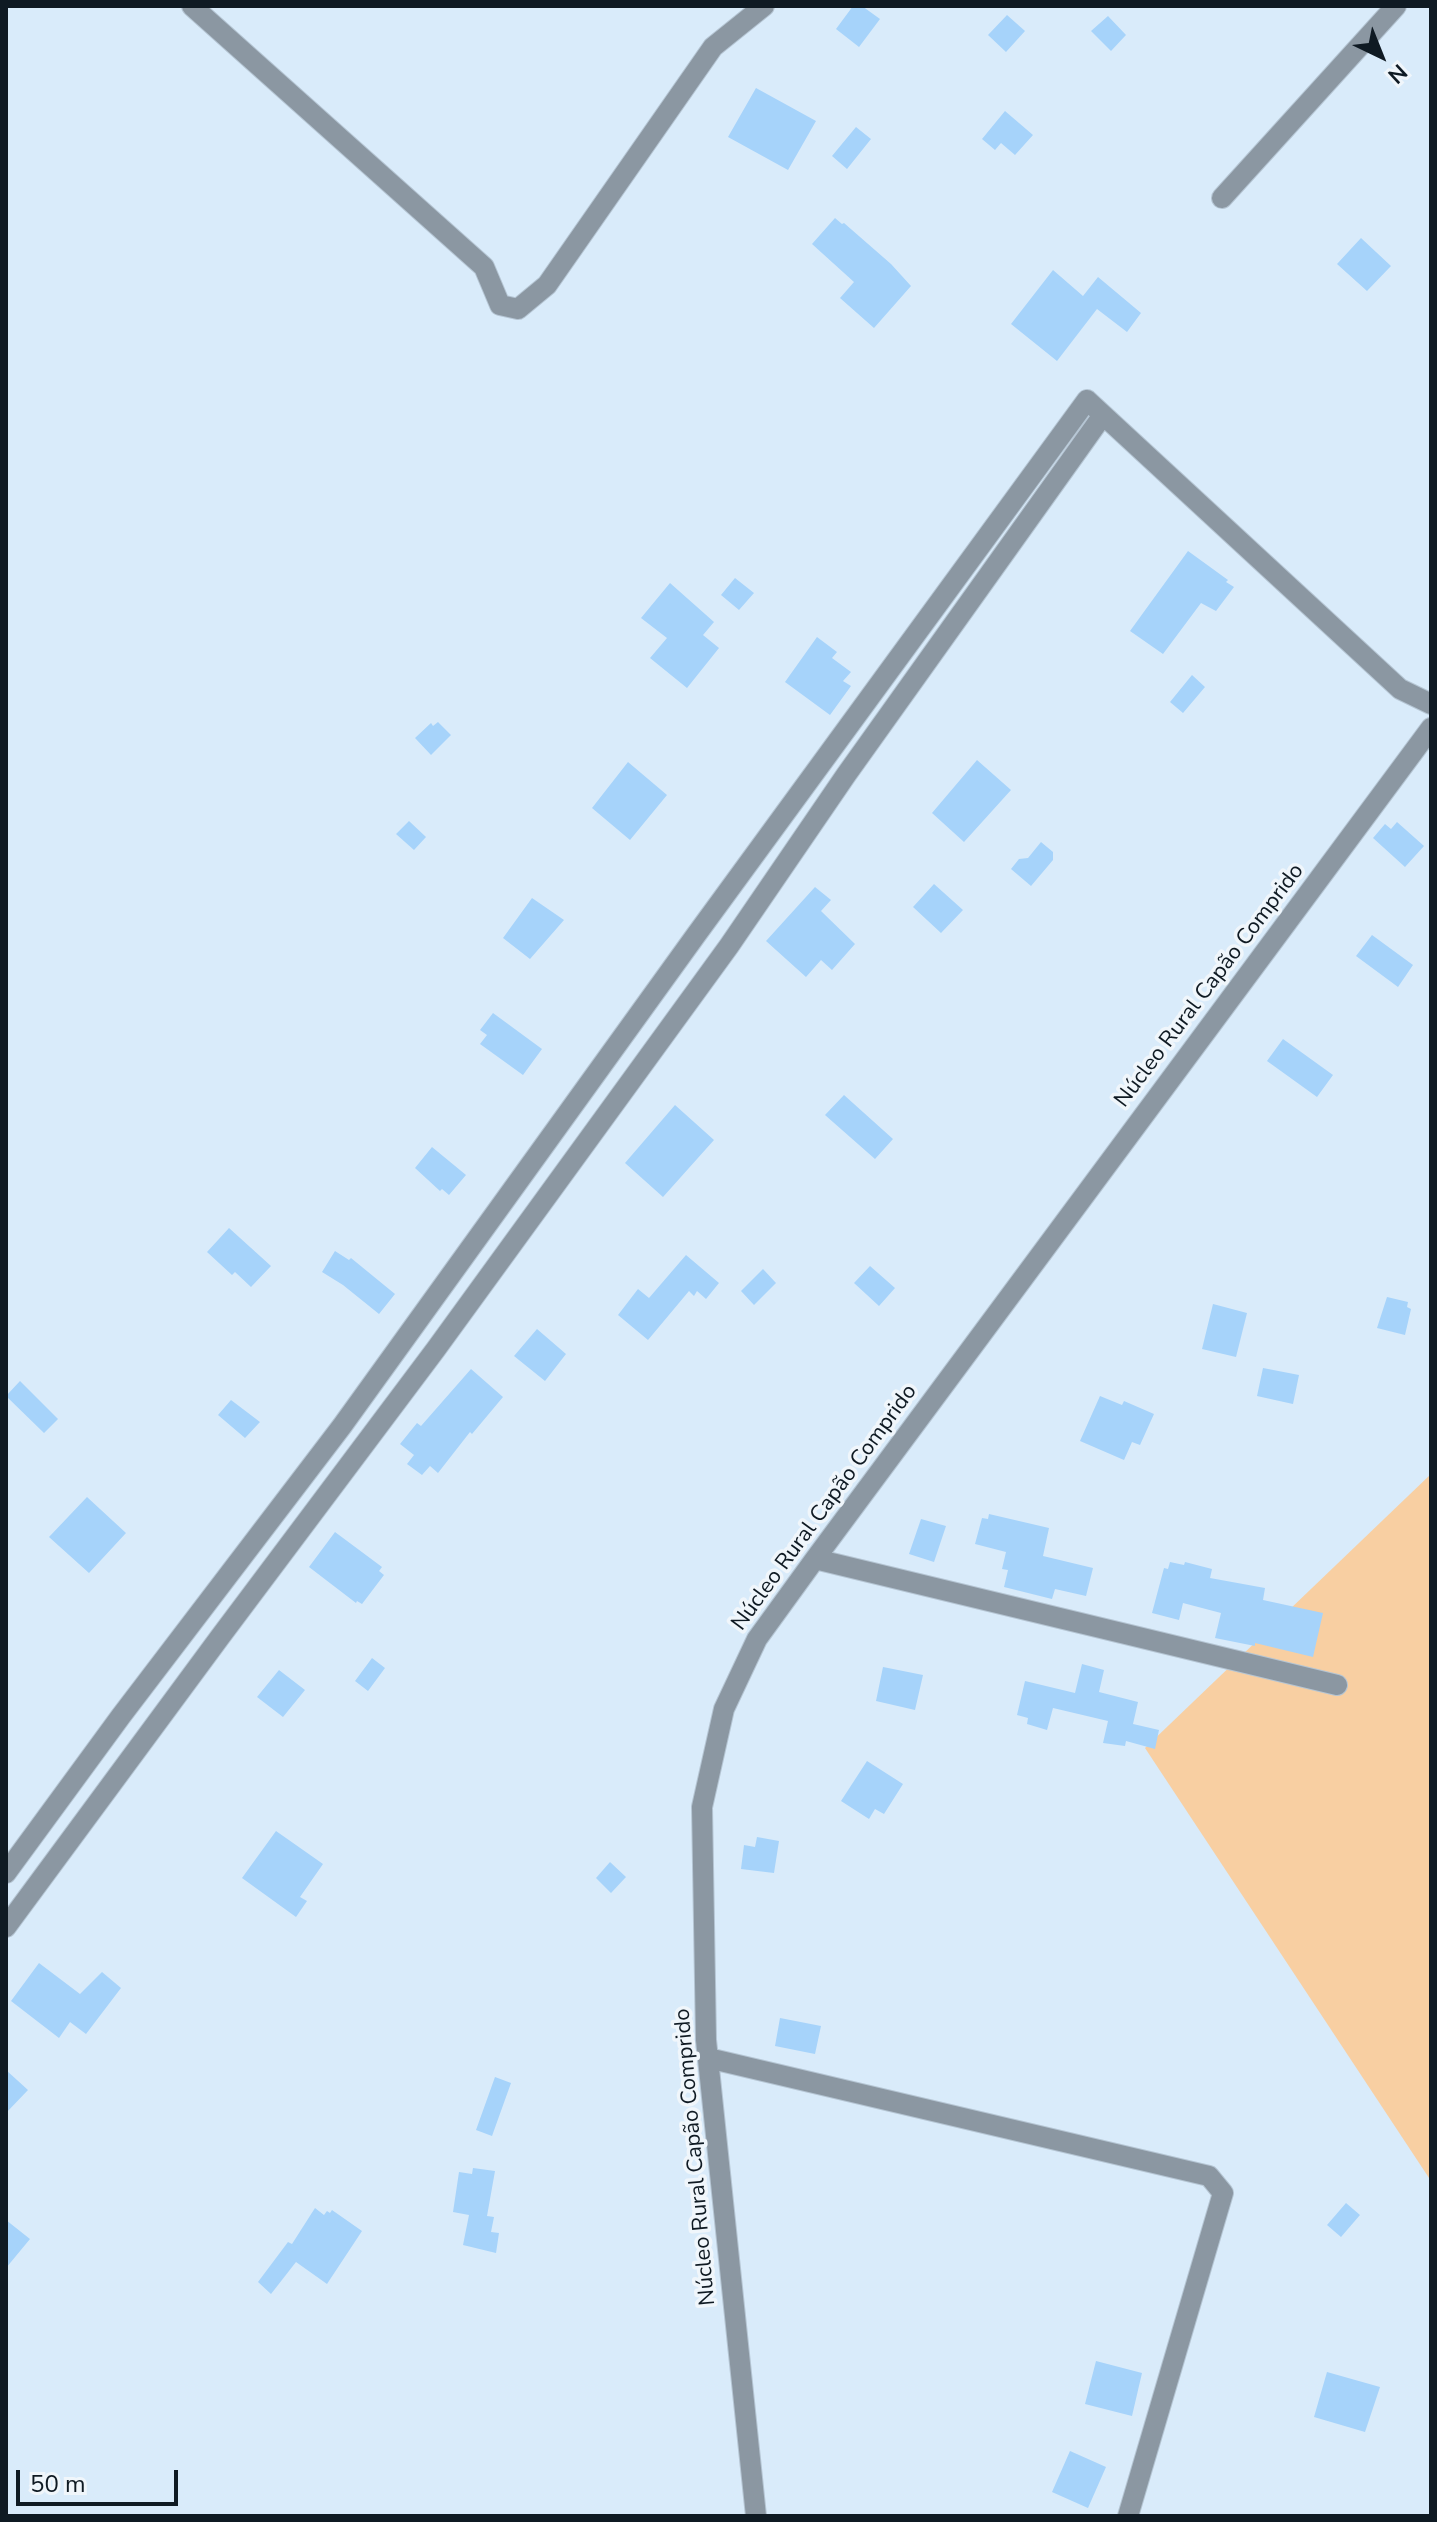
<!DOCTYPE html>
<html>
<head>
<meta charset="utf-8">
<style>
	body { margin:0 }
	#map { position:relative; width:1437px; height:2522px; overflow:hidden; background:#d9ebfa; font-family:"Nunito Sans",sans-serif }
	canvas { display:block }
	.frame { position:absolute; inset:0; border:8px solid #0f1a23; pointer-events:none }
	.north { position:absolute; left:1341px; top:16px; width:80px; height:80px; -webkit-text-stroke:6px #f0f6fb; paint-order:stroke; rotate:137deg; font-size:22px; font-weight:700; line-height:32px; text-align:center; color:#0f1a23 }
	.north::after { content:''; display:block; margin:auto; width:28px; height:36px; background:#0f1a23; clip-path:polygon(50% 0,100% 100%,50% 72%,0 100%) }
	.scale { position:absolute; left:16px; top:2470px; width:162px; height:36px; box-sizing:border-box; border:4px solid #0f1a23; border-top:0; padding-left:10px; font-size:24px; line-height:28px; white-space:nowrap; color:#0f1a23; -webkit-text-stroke:6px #f0f6fb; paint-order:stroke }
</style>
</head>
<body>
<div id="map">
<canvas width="1437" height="2522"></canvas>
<div class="frame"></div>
<div class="north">N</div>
<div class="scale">50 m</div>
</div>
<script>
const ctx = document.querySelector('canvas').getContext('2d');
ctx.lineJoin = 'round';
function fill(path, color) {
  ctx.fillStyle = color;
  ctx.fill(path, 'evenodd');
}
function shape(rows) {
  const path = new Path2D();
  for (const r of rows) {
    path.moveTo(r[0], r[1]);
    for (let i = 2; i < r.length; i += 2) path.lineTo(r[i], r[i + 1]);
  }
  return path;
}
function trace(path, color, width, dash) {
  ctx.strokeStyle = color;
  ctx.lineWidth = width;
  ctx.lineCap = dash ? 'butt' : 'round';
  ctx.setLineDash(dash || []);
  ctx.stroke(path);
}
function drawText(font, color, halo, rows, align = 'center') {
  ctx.font = font + ' "Nunito Sans",sans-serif';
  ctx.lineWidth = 7;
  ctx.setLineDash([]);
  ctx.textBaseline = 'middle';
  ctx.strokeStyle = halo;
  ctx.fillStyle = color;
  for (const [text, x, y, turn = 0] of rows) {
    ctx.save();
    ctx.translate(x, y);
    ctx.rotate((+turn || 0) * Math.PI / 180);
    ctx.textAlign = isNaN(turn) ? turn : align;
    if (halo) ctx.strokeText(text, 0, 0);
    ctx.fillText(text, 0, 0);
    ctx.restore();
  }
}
fill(shape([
	[1431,1474,1431,2181,1145,1748]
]), '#f8cfa2');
fill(shape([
	[853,6,862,6,880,19,859,47,836,29],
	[1007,15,1025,31,1006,52,988,35],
	[1108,16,1126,35,1111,51,1091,31],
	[756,88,816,121,788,170,728,137],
	[1005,111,1033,135,1015,155,1001,143,995,150,982,139],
	[856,127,871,139,847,169,832,156],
	[835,218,842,224,844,223,891,264,911,286,874,328,840,298,854,282,812,244],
	[1361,238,1391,266,1367,291,1337,264],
	[1053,270,1083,296,1098,277,1141,313,1127,332,1097,309,1057,361,1011,324],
	[1188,551,1228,580,1226,582,1234,587,1216,611,1201,603,1163,654,1130,631],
	[735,578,754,593,739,610,721,595],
	[670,583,714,622,703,635,719,648,687,688,650,658,667,638,641,618],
	[817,637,837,652,832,658,851,672,843,681,851,686,830,715,785,682],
	[1192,675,1205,687,1183,713,1170,702],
	[438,722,451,735,431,755,415,738,431,723,433,726],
	[977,760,1011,790,964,842,932,813],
	[628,762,667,795,630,840,592,808],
	[409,821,426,837,414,850,396,834],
	[1397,822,1424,846,1405,867,1373,838,1385,824,1391,829],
	[1041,842,1053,852,1053,860,1031,886,1011,869,1019,859,1028,858],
	[934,884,963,910,941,933,913,907],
	[815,887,831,900,821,911,855,944,832,970,821,960,806,977,766,941],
	[532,898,564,920,530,959,503,938],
	[1372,935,1413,965,1398,987,1356,956],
	[493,1013,542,1049,523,1075,480,1044,487,1035,480,1030],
	[1283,1039,1333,1075,1317,1097,1267,1061],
	[844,1095,893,1139,875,1159,825,1115],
	[675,1105,714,1140,663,1197,625,1163],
	[432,1147,466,1175,449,1195,442,1189,440,1191,415,1168],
	[229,1228,271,1266,251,1287,235,1272,232,1275,207,1252],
	[335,1251,349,1260,351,1258,395,1294,379,1314,343,1285,322,1272],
	[686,1255,719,1283,706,1299,697,1291,694,1296,689,1291,648,1340,618,1315,638,1289,649,1298],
	[870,1266,895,1288,879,1306,854,1283],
	[763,1269,776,1283,754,1305,741,1291],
	[1387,1297,1408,1302,1407,1307,1411,1309,1405,1335,1377,1328],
	[1213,1304,1247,1313,1236,1357,1202,1349],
	[537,1329,566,1354,545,1381,514,1356],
	[1263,1368,1299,1375,1293,1404,1257,1396],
	[471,1369,503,1397,472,1434,470,1432,438,1473,430,1466,422,1475,407,1464,414,1455,400,1444,417,1423,421,1426],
	[20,1381,58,1419,44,1433,6,1396],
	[1100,1396,1122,1405,1124,1401,1154,1414,1140,1445,1132,1442,1124,1460,1080,1441],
	[231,1400,260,1422,245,1438,218,1415],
	[87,1497,126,1533,89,1573,49,1537],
	[989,1514,1049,1528,1043,1556,1093,1568,1086,1596,1055,1589,1052,1599,1004,1587,1008,1570,1002,1569,1006,1552,975,1544,982,1518,988,1519],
	[921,1519,946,1526,934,1562,909,1554],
	[335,1532,382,1567,379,1571,384,1575,362,1604,357,1601,356,1603,309,1567],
	[1170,1562,1184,1565,1185,1562,1212,1569,1210,1578,1265,1588,1263,1600,1323,1613,1313,1657,1255,1643,1255,1646,1215,1638,1221,1613,1183,1603,1179,1620,1152,1613,1164,1568,1168,1569],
	[372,1658,385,1668,368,1691,355,1681],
	[1082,1664,1104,1670,1099,1692,1138,1702,1133,1724,1159,1730,1155,1749,1126,1741,1125,1746,1103,1743,1108,1721,1053,1708,1047,1730,1027,1724,1028,1718,1017,1715,1025,1681,1075,1693],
	[883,1667,923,1675,915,1710,876,1701],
	[279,1670,305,1690,283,1717,257,1697],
	[867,1761,903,1784,884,1814,875,1809,869,1819,841,1801],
	[276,1831,323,1864,300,1897,307,1901,296,1917,242,1878],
	[757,1837,779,1841,774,1873,741,1869,744,1845,755,1847],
	[610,1862,626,1877,611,1893,596,1878],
	[39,1963,80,1994,102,1972,121,1988,86,2034,70,2022,59,2038,11,2001],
	[780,2018,821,2026,815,2054,775,2046],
	[6,2070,28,2090,6,2113],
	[495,2077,511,2083,492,2136,476,2130],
	[473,2168,495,2171,487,2216,494,2217,491,2232,499,2233,496,2253,463,2245,469,2215,453,2212,459,2172,472,2174],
	[1346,2203,1360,2215,1341,2237,1327,2225],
	[315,2208,324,2215,327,2211,330,2213,332,2210,362,2231,327,2284,296,2262,271,2294,258,2282,288,2242,292,2244],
	[6,2220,30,2239,6,2268],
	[1096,2361,1142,2373,1132,2416,1085,2404],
	[1327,2372,1380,2387,1365,2432,1314,2417],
	[1070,2451,1106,2467,1088,2508,1052,2492]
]), '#a6d3fa');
const minor = shape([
	[192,6,484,267,500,305,518,309,547,285,713,47,764,6],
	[1222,198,1396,6],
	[815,1559,1337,1685],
	[6,1873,121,1716,342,1426,696,935,1087,400,1400,689,1431,704],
	[6,1927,220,1637,436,1349,729,946,846,775,1103,415],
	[708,2058,1209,2176,1223,2193,1128,2516],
	[756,2516,706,2040,702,1807,724,1709,757,1639,815,1559,1431,728]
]);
trace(minor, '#b5c5d3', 22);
trace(minor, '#8b97a2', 20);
drawText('22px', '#0f1a23', '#f0f6fb', [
	["Núcleo Rural Capão Comprido",1210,986,-53],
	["Núcleo Rural Capão Comprido",825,1508,-54],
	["Núcleo Rural Capão Comprido",696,2157,-95]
]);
</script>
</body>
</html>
